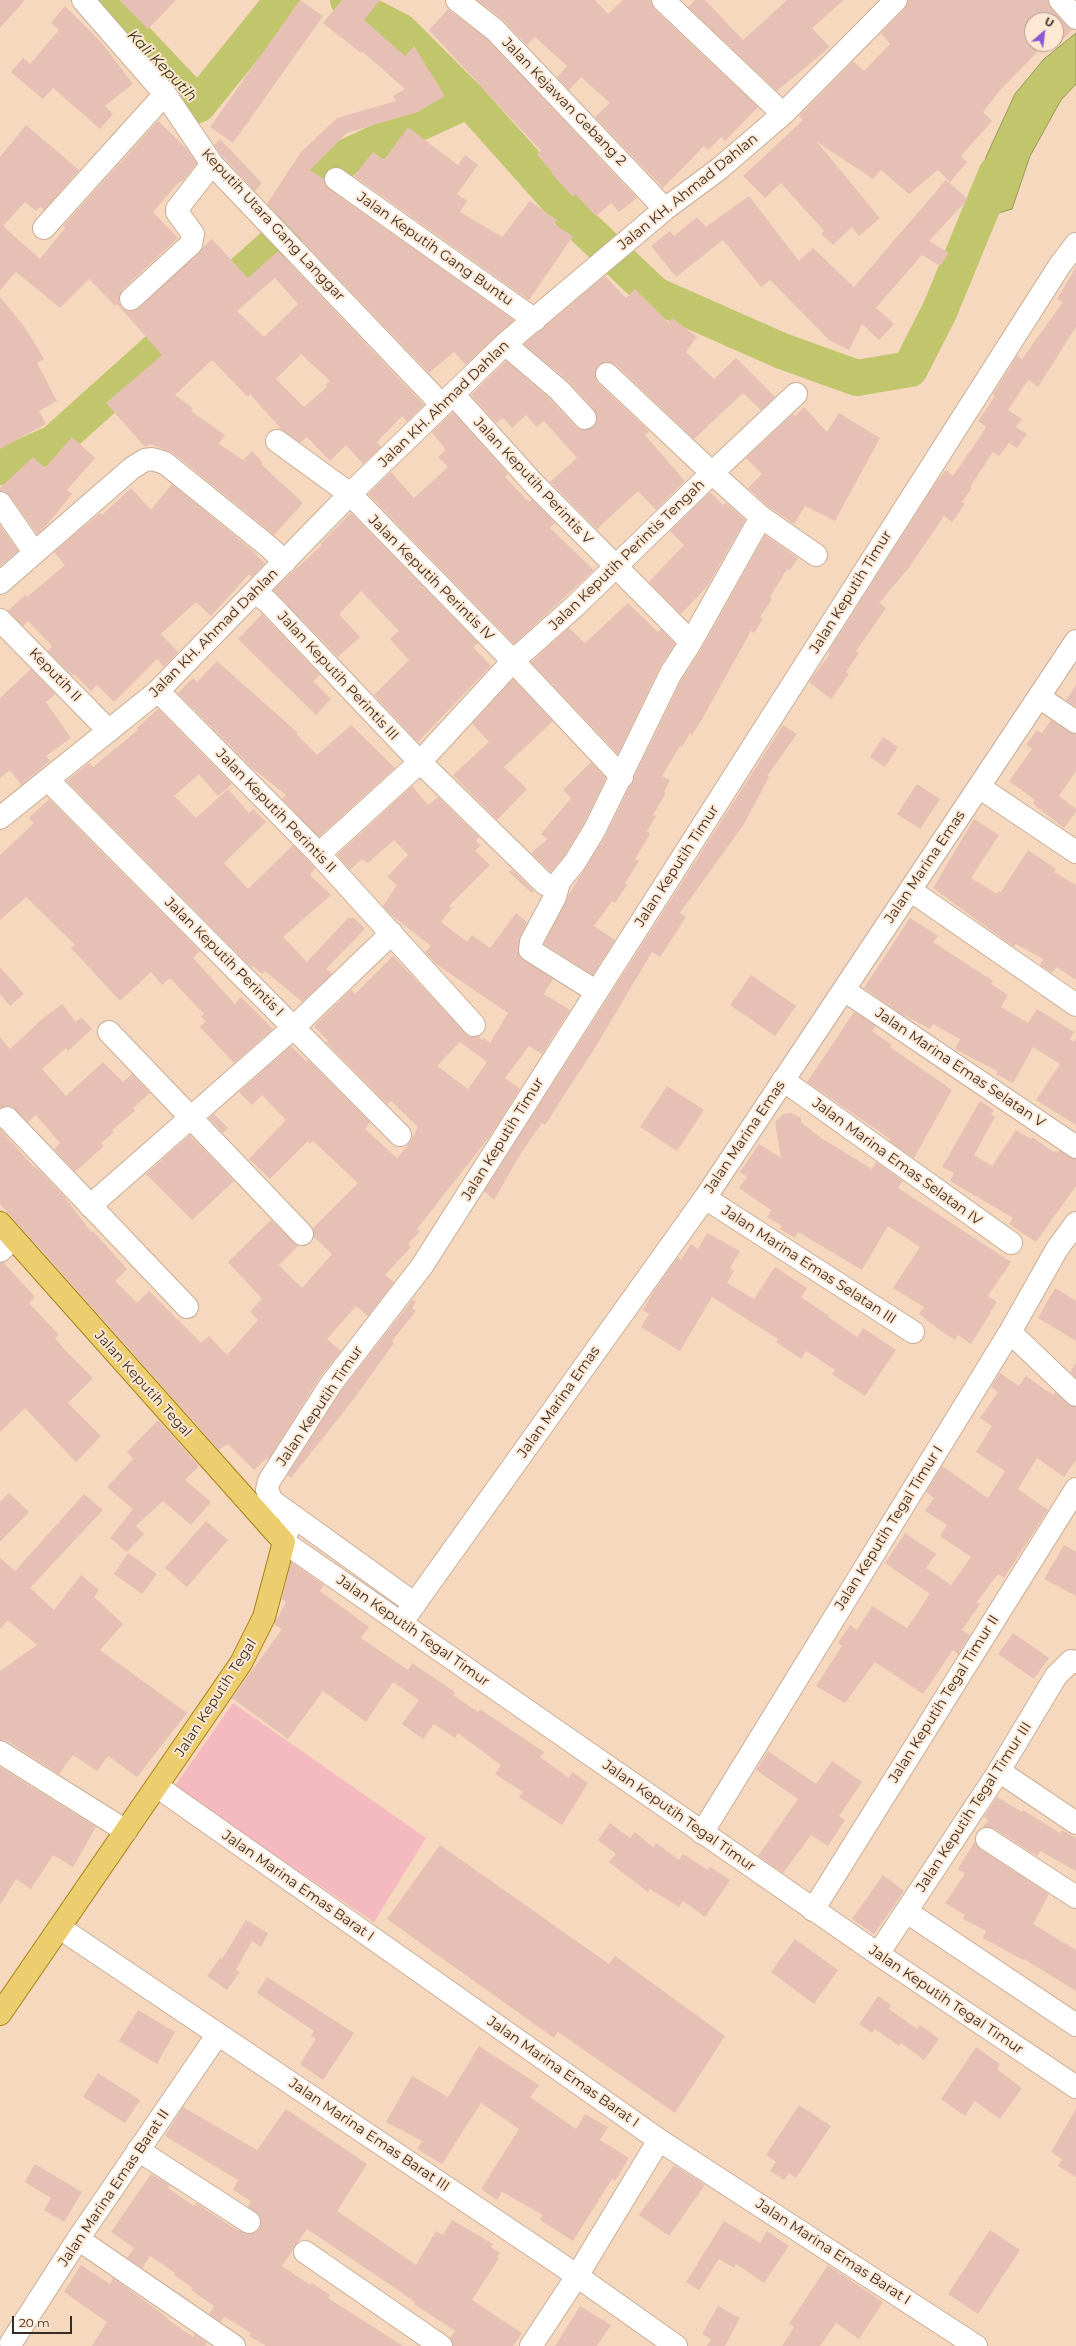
<!DOCTYPE html>
<html>
<head>
<meta charset="utf-8">
<style>
	body { margin:0 }
	#map { position:relative; width:1076px; height:2346px; overflow:hidden; background:#f6d8bf; font-family:Montserrat,sans-serif }
	canvas { display:block }
	.north { position:absolute; left:1024px; top:12px; width:40px; height:40px; box-sizing:border-box; background:#fee7d3; border:1px solid #ae9c8d; border-radius:50%; rotate:28deg; font-size:11px; font-weight:700; line-height:16px; text-align:center; color:#372c23 }
	.north::after { content:''; display:block; margin:auto; width:14px; height:18px; background:#8d59d2; clip-path:polygon(50% 0,100% 100%,50% 72%,0 100%) }
	.scale { position:absolute; left:12px; top:2316px; width:60px; height:18px; box-sizing:border-box; border:2px solid #372c23; border-top:0; padding-left:5px; font-size:12px; line-height:14px; white-space:nowrap; color:#372c23; -webkit-text-stroke:3px #fee7d3; paint-order:stroke }
</style>
</head>
<body>
<div id="map">
<canvas width="1076" height="2346"></canvas>
<div class="north">U</div>
<div class="scale">20 m</div>
</div>
<script>
const ctx = document.querySelector('canvas').getContext('2d');
ctx.lineJoin = 'round';
function fill(path, color) {
  ctx.fillStyle = color;
  ctx.fill(path, 'evenodd');
}
function shape(rows) {
  const path = new Path2D();
  for (const r of rows) {
    path.moveTo(r[0], r[1]);
    for (let i = 2; i < r.length; i += 2) path.lineTo(r[i], r[i + 1]);
  }
  return path;
}
function trace(path, color, width, dash) {
  ctx.strokeStyle = color;
  ctx.lineWidth = width;
  ctx.lineCap = dash ? 'butt' : 'round';
  ctx.setLineDash(dash || []);
  ctx.stroke(path);
}
function drawText(font, color, halo, rows, align = 'center') {
  ctx.font = font + ' Montserrat,sans-serif';
  ctx.lineWidth = 4;
  ctx.setLineDash([]);
  ctx.textBaseline = 'middle';
  ctx.strokeStyle = halo;
  ctx.fillStyle = color;
  for (const [text, x, y, turn = 0] of rows) {
    ctx.save();
    ctx.translate(x, y);
    ctx.rotate((+turn || 0) * Math.PI / 180);
    ctx.textAlign = isNaN(turn) ? turn : align;
    if (halo) ctx.strokeText(text, 0, 0);
    ctx.fillText(text, 0, 0);
    ctx.restore();
  }
}
fill(shape([
	[233,1703,426,1838,374,1922,174,1787]
]), '#f5babf');
const water = shape([
	[1076,33,1076,84,1061,100,1030,156,1012,209,971,221,986,157,1015,94,1044,59,1076,33]
]);
fill(water, '#c1c56c');
trace(water, '#989756', 1);
trace(shape([
	[99,0,198,105,283,0],
	[348,0,359,10,400,31,469,100],
	[0,467,54,443,272,247,300,218,325,175,350,155,469,100,576,220,655,295,782,351,857,378,910,369,940,310,996,174]
]), '#c1c56c', 36);
fill(shape([
	[0,0,25,0,0,28],
	[119,0,176,0,148,29],
	[300,0,323,16,233,143,210,127],
	[342,0,380,0,364,20,405,56,414,46,445,96,418,112,347,133,310,170,324,179,329,189,514,320,466,365,454,352,429,373,267,204,301,152,337,118,396,101,393,96,405,89,363,52,361,53,323,23],
	[477,0,595,0,608,14,623,0,651,0,654,9,758,107,725,141,721,137,708,150,704,146,663,188,595,117,610,103,581,77,569,90,557,77,567,66,535,37,527,45,503,20],
	[695,0,705,0,743,40,787,0,844,0,812,28,830,47,777,91,688,7],
	[908,0,1048,0,1051,8,1072,30,1058,44,1056,42,1056,20,1032,20,1032,44,1045,44,1001,89,983,112,992,121,961,156,967,162,950,182,938,170,909,194,881,170,873,179,817,142,880,218,859,236,852,227,833,245,821,234,824,231,781,183,765,198,743,176,803,120,799,116,853,61,864,71,890,44,881,33,905,9],
	[65,6,102,43,133,84,105,106,113,114,100,129,53,88,43,99,11,72,23,58,30,64,59,30,51,23],
	[448,9,487,39,637,198,619,212,611,203,596,216,575,194,573,197,551,173,552,172,537,155,541,151,429,30],
	[158,121,187,149,197,163,182,182,179,182,153,212,178,238,122,290,119,301,122,308,133,311,139,308,212,239,248,278,278,251,424,405,407,422,402,416,377,442,381,447,363,464,346,445,330,461,307,437,300,443,282,430,250,394,248,397,212,360,175,395,193,408,191,411,225,435,219,444,243,460,252,451,263,463,261,464,303,503,274,535,173,453,150,444,145,447,106,403,162,355,117,304,115,306,89,279,60,308,16,272,0,290,0,157,26,125,79,170,44,210,40,207,36,211,25,202,3,226,40,259,65,228,63,226],
	[275,278,298,304,264,337,237,311],
	[301,354,330,381,325,385,327,387,304,407,276,379],
	[408,127,458,165,465,155,478,165,457,194,467,201,460,212,502,237,530,201,557,220,554,224,573,236,529,300,354,176,373,152,384,160],
	[220,139,262,183,255,191,222,156,214,145],
	[946,180,968,199,929,241,949,253,940,266,922,255,876,308,894,324,879,340,862,324,849,350,829,340,770,280,761,287,723,240,676,277,651,246,670,231,674,236,697,217,706,227,749,196,799,261,813,248,854,287],
	[1076,267,1076,327,1038,387,1028,380,1008,410,1022,419,1016,427,1027,434,1017,448,1009,443,999,456,993,452,970,487,972,488,962,502,965,504,952,522,944,516,908,569,879,603,886,608,856,651,859,653,846,672,849,674,831,699,809,682,830,654,828,652,935,484,946,470,953,476,977,441,986,427,978,421,995,396,993,394,1017,356,1022,359,1063,302,1057,299],
	[605,276,626,298,635,289,669,323,672,318,697,337,686,352,714,379,736,358,775,397,761,410,743,393,694,439,616,365,609,362,598,365,595,372,598,383,649,431,645,435,685,481,656,510,638,491,597,529,550,482,577,458,544,421,537,427,526,415,512,428,503,418,496,423,471,395,506,361,550,399,576,427,582,430,593,427,597,421,594,409,567,380,524,344],
	[0,297,26,329,44,359,37,363,57,401,39,411,46,424,0,449],
	[804,407,827,432,839,413,880,438,835,521,805,506,794,524,769,507,748,488,762,474,746,458,793,414,795,416],
	[453,412,508,474,505,477,529,502,532,499,555,523,550,528,594,570,514,644,368,494,391,472,414,498,448,467,438,457,446,450,432,432],
	[72,437,95,458,67,490,72,494,46,526,37,534,10,496,0,491,0,488,33,457,45,468],
	[172,484,257,554,256,555,265,563,252,577,249,574,211,616,196,602,174,622,161,634,178,652,164,667,157,659,114,702,97,685,91,691,74,674,72,675,48,651,52,646,28,621,23,626,8,611,25,595,27,597,65,565,54,552,100,513,102,515,131,488,151,510],
	[710,492,723,505,726,503,745,520,707,587,681,614,649,582,684,545,670,531],
	[351,513,478,643,473,647,491,666,418,742,374,695,409,660,390,639,399,631,361,591,339,614,360,637,338,657,273,590,322,545,321,543],
	[0,525,18,551,0,566],
	[765,535,798,558,789,571,787,569,770,597,772,599,760,617,763,619,754,633,751,631,701,721,692,735,690,733,682,747,680,746,662,776,670,780,664,792,666,793,653,815,656,816,647,831,650,834,635,859,639,861,625,883,627,885,615,903,612,901,594,926,615,940,593,975,544,944,568,896,606,835,682,679,702,648],
	[628,603,658,632,661,629,675,644,660,667,618,754,531,662,569,628,585,643],
	[262,614,320,675,313,681,331,699,316,715,238,639],
	[217,661,298,733,296,734,317,755,351,725,395,768,319,837,282,799,286,795,251,767,178,693,193,678,197,682],
	[31,669,55,694,46,702,71,738,46,756,50,761,21,785,10,770,0,778,0,698],
	[513,679,553,721,504,767,527,789,497,820,453,775,489,742,472,724],
	[1076,685,1076,707,1066,700],
	[158,709,232,784,218,796,199,774,174,796,196,818,228,789,249,813,253,809,266,822,224,863,248,889,293,845,315,868,310,875,331,895,283,937,307,962,348,918,354,918,365,929,326,969,332,974,302,1002,265,971,262,974,253,966,251,967,67,781,89,763,93,767,138,730,137,728],
	[1051,720,1069,732,1076,734,1076,771,1059,796,1076,809,1076,812,1064,828,1033,804,1035,800,1009,781,1032,749,1026,745,1037,730,1042,733],
	[783,725,797,734,767,776,769,777,744,824,680,913,686,917,660,957,652,952,596,1046,545,1125,542,1123,521,1153,494,1200,484,1191],
	[883,737,898,747,885,767,870,757],
	[591,762,606,778,584,823,565,855,551,872,531,853,548,839,541,834,571,798,563,790],
	[917,784,940,799,920,829,897,814],
	[412,786,428,805,438,797,479,837,476,841,481,845,475,851,490,865,449,906,452,908,441,922,467,942,472,935,490,948,516,913,527,922,519,940,519,956,553,979,544,994,570,1010,542,1054,529,1046,505,1078,520,1089,490,1136,417,1229,420,1231,408,1244,411,1247,385,1275,394,1282,368,1316,356,1306,327,1339,341,1351,320,1377,268,1460,266,1459,254,1470,228,1444,219,1450,0,1204,0,1129,34,1167,35,1166,64,1196,91,1232,93,1231,127,1269,115,1281,137,1303,149,1291,201,1343,209,1336,227,1355,258,1320,250,1312,262,1299,228,1262,271,1220,298,1246,279,1265,302,1288,332,1254,314,1237,313,1228,358,1183,313,1141,310,1144,308,1141,270,1179,249,1159,286,1120,262,1095,252,1105,239,1092,291,1046,306,1061,308,1060,370,1122,365,1129,397,1158,409,1144,418,1127,391,1101,387,1104,326,1042,328,1041,314,1026,351,990,355,994,393,956,470,1037,479,1036,482,1040,484,1038,490,1043,508,1013,436,964,425,952,431,946,391,915,383,906,397,885,387,877,408,855,394,840,368,863,362,859,350,870,337,855],
	[460,1042,487,1062,468,1089,437,1066],
	[49,799,200,951,193,958,235,1004,241,997,273,1029,234,1063,200,1027,206,1021,201,1017,204,1014,170,978,162,985,151,972,120,1001,71,948,75,945,26,897,0,920,0,855,34,823,29,818],
	[974,819,999,835,971,878,997,894,999,891,1001,892,1028,850,1056,869,1054,872,1076,885,1076,980,1056,967,1052,973,1040,965,1043,959,1016,944,1014,947,933,888],
	[512,870,534,891,532,893,509,872],
	[910,918,938,936,933,942,993,981,991,984,1008,995,1001,1007,1028,1023,1037,1009,1074,1032,1070,1039,1074,1042,1076,1039,1076,1125,1036,1100,1060,1064,1033,1047,1013,1083,996,1074,997,1071,955,1049,960,1039,933,1024,930,1029,900,1013,864,988],
	[0,967,24,994,10,1006,0,994],
	[751,975,796,1006,775,1036,730,1005],
	[62,1004,76,1022,81,1017,92,1029,68,1051,66,1048,42,1069,66,1096,103,1062,123,1082,132,1074,150,1093,133,1108,135,1111,112,1130,114,1132,101,1143,104,1146,75,1172,54,1149,60,1143,36,1115,28,1122,11,1106,0,1108,0,1037,10,1049,40,1021],
	[854,1012,876,1026,872,1031,892,1045,890,1047,952,1090,914,1158,889,1141,890,1139,807,1082],
	[667,1086,704,1110,677,1151,640,1127],
	[980,1101,994,1110,991,1114,995,1117,974,1155,992,1166,1016,1130,1031,1139,1032,1137,1054,1152,1060,1151,1076,1159,1076,1186,1036,1242,1009,1224,1013,1218,950,1181,954,1173,942,1167],
	[791,1113,801,1118,801,1122,821,1138,872,1169,876,1162,903,1181,898,1188,1011,1262,988,1296,997,1302,971,1344,958,1335,955,1340,941,1331,919,1314,924,1307,893,1288,920,1247,888,1226,862,1270,798,1232,795,1238,780,1229,782,1226,767,1217,771,1210,739,1188,747,1177,740,1172,759,1144,781,1158,775,1122,783,1114],
	[214,1114,228,1128,223,1133,209,1118],
	[190,1135,234,1181,192,1220,146,1174],
	[707,1233,740,1251,730,1268,734,1271,727,1283,754,1299,775,1267,807,1288,801,1297,829,1316,828,1317,857,1337,863,1328,896,1350,865,1396,832,1374,835,1370,806,1351,801,1359,776,1342,778,1339,712,1297,680,1351,641,1327,649,1314,643,1310,654,1291,678,1257,681,1260,691,1244,698,1249],
	[0,1263,4,1263,35,1297,29,1303,59,1335,55,1338,64,1349,93,1378,68,1403,101,1436,76,1462,25,1408,0,1432],
	[1055,1288,1076,1301,1076,1341,1038,1318],
	[413,1299,416,1302,412,1308,416,1311,392,1341,394,1343,353,1400,291,1478,287,1475,341,1391],
	[1076,1363,1076,1378,1070,1372],
	[1000,1373,1019,1386,1026,1376,1053,1395,1055,1392,1068,1404,1076,1407,1076,1460,1064,1477,1037,1458,1018,1489,1048,1510,1004,1578,998,1574,977,1602,980,1604,962,1630,970,1635,958,1654,953,1650,923,1694,875,1662,845,1703,816,1686,842,1646,838,1643,850,1625,857,1630,872,1606,907,1628,930,1594,885,1563,905,1533,936,1554,926,1568,951,1585,971,1557,940,1536,947,1525,925,1511,934,1498,926,1492,942,1466,988,1498,1005,1471,976,1452,992,1426,980,1418,998,1392,991,1387],
	[158,1420,199,1466,185,1480,211,1502,191,1525,163,1501,136,1526,144,1534,127,1552,110,1538,133,1509,107,1487,133,1459,127,1452],
	[9,1493,29,1512,0,1542,0,1502],
	[84,1494,103,1510,30,1588,54,1610,81,1575,99,1590,94,1597,123,1624,100,1650,187,1713,137,1777,108,1756,97,1771,73,1755,59,1774,7,1741,0,1740,0,1671,37,1645,8,1620,0,1629,0,1558,15,1571],
	[206,1521,228,1540,187,1587,165,1568],
	[1064,1545,1076,1552,1076,1596,1044,1579],
	[128,1553,157,1574,142,1594,114,1574],
	[291,1562,324,1585,320,1591,369,1627,361,1638,408,1670,412,1663,455,1692,453,1695,478,1712,480,1709,544,1752,540,1757,569,1778,572,1772,588,1783,562,1825,519,1797,523,1792,495,1774,501,1765,458,1733,455,1738,434,1724,423,1739,402,1724,419,1700,393,1682,366,1722,323,1691,288,1739,232,1698,282,1629,274,1624,286,1602,282,1599],
	[1013,1633,1049,1658,1034,1679,998,1654],
	[768,1751,816,1784,832,1761,862,1782,839,1816,845,1820,828,1846,811,1835,783,1873,758,1856,798,1799,756,1770],
	[0,1767,96,1827,73,1867,53,1855,31,1889,16,1879,0,1905],
	[997,1797,1022,1812,1023,1810,1060,1833,1062,1830,1076,1838,1076,1871,1040,1851,1037,1856,993,1828,983,1827,988,1820,984,1817],
	[610,1823,630,1838,635,1832,653,1847,656,1843,679,1860,683,1854,708,1870,710,1867,730,1880,705,1917,683,1901,679,1907,650,1889,648,1892,609,1862,616,1854,598,1840],
	[975,1841,980,1849,1049,1894,1033,1924,1076,1950,1076,1991,1024,1959,1023,1960,983,1938,986,1931,963,1919,965,1915,945,1903,965,1874,958,1869],
	[440,1845,609,1964,615,1956,725,2036,675,2113,558,2032,554,2038,387,1919],
	[883,1875,904,1891,874,1934,852,1919],
	[246,1920,268,1933,261,1947,252,1941,236,1970,240,1972,227,1990,207,1976,220,1958,222,1959],
	[795,1939,838,1970,814,2004,771,1972],
	[267,1977,354,2033,323,2080,300,2064,316,2039,311,2036,314,2031,257,1993],
	[878,1996,891,2005,889,2009,917,2029,920,2025,939,2039,924,2060,901,2043,899,2046,875,2029,872,2033,859,2024],
	[138,2010,175,2032,157,2064,119,2041],
	[479,2046,539,2085,530,2097,576,2129,585,2114,608,2127,600,2140,629,2158,615,2181,612,2179,573,2241,540,2220,543,2215,502,2192,497,2200,481,2189,519,2129,481,2103,442,2164,417,2149,422,2141,386,2122,412,2076,448,2097],
	[976,2047,1000,2064,997,2069,1022,2088,1000,2119,975,2101,965,2116,941,2099],
	[98,2073,140,2100,125,2123,83,2097],
	[799,2105,831,2126,796,2178,789,2173,784,2180,770,2171,776,2162,766,2155],
	[183,2107,257,2150,286,2109,367,2164,337,2211,416,2265,436,2231,443,2235,452,2220,493,2244,491,2247,500,2253,497,2257,499,2258,472,2300,522,2333,513,2346,453,2346,450,2338,455,2331,414,2304,415,2302,395,2288,307,2229,282,2266,310,2285,312,2283,330,2295,328,2298,403,2346,266,2346,249,2336,251,2333,225,2317,221,2322,209,2314,214,2306,191,2290,193,2288,174,2275,175,2273,150,2256,142,2268,127,2258,134,2248,111,2232,151,2174,170,2185,168,2188,194,2206,196,2203,235,2229,249,2234,255,2233,260,2228,261,2222,260,2216,248,2207,251,2201,233,2190,238,2180,165,2136],
	[1076,2109,1076,2177,1058,2166,1062,2159,1051,2152],
	[35,2164,82,2192,64,2222,44,2210,51,2198,25,2182],
	[674,2165,705,2185,669,2236,639,2215],
	[724,2221,760,2243,767,2231,789,2246,764,2283,736,2264,734,2268,719,2259,699,2290,686,2282],
	[990,2230,1020,2250,978,2314,948,2294],
	[81,2265,110,2284,113,2278,168,2318,167,2319,193,2337,195,2334,207,2343,205,2345,207,2346,92,2346,107,2322,64,2292],
	[828,2265,883,2302,859,2339,836,2323,820,2346,782,2346,794,2327,789,2324],
	[580,2306,611,2325,597,2346,555,2346],
	[718,2306,740,2318,725,2346,707,2346,711,2339,702,2334]
]), '#e6c0b4');
const minor = shape([
	[83,0,165,94,212,164,441,404],
	[457,0,495,30,665,209],
	[663,0,783,114],
	[1060,0,1076,18],
	[336,179,535,320],
	[44,228,165,94],
	[131,299,191,244,193,234,177,212,177,209,212,164],
	[505,344,559,390,585,418],
	[607,374,712,473,796,394],
	[453,394,534,484,691,642],
	[277,441,350,494,513,661,622,777],
	[0,503,34,552],
	[0,583,132,468,145,460,152,459,165,463,269,547,285,562],
	[255,592,268,602,415,757,545,884,554,888,575,862,595,829,671,673,691,642,761,517],
	[0,620,109,731],
	[158,691,319,854,474,1025],
	[1039,697,1076,722],
	[48,780,400,1135],
	[979,787,1076,852],
	[0,818,158,691,350,494,505,344,665,209,719,169,783,114,896,0],
	[319,854,420,762,513,661,574,607,712,473,761,517,816,555],
	[558,886,555,897,531,942,530,950,597,992],
	[910,890,1076,1005],
	[844,990,1076,1147],
	[109,1032,302,1234],
	[783,1080,1011,1243],
	[7,1118,187,1307],
	[705,1198,913,1332],
	[90,1206,294,1027,392,933],
	[0,1251,13,1239],
	[1010,1332,1076,1395],
	[289,1526,284,1542,878,1954,1076,2087],
	[415,1604,272,1501,267,1490,269,1481,331,1384,422,1266,1060,265,1076,244],
	[401,1623,705,1198,1076,641],
	[0,1752,126,1831],
	[999,1771,1076,1823],
	[158,1787,659,2140,976,2346],
	[702,1833,1010,1332,1057,1249,1076,1223],
	[987,1839,1076,1897],
	[813,1910,1076,1489],
	[907,1912,1076,2025],
	[60,1928,560,2264,676,2346],
	[878,1954,999,1771,1056,1676,1071,1661,1076,1662],
	[138,2150,249,2222],
	[78,2239,234,2346],
	[305,2252,441,2346],
	[11,2343,78,2239,218,2034],
	[531,2346,577,2276,659,2140]
]);
const major = shape([
	[0,1223,284,1542,264,1617,241,1663,0,2014]
]);
trace(minor, '#c9ad95', 24);
trace(major, '#a68015', 24);
trace(minor, '#fff', 22);
trace(major, '#edce6e', 22);
drawText('14px', '#372c23', '#fee7d3', [
	["Jalan Kejawan Gebang 2",564,102,46],
	["Jalan KH. Ahmad Dahlan",688,192,-39],
	["Keputih Utara Gang Langgar",273,225,47],
	["Jalan Keputih Gang Buntu",435,249,35],
	["Jalan KH. Ahmad Dahlan",444,404,-44],
	["Jalan Keputih Perintis V",533,481,47],
	["Jalan Keputih Perintis Tengah",627,555,-44],
	["Jalan Keputih Perintis IV",431,578,45],
	["Jalan Keputih Timur",851,592,-58],
	["Jalan KH. Ahmad Dahlan",214,633,-45],
	["Keputih II",55,675,46],
	["Jalan Keputih Perintis III",338,676,47],
	["Jalan Keputih Perintis II",276,811,46],
	["Jalan Keputih Timur",677,866,-57],
	["Jalan Marina Emas",925,867,-56],
	["Jalan Keputih Perintis I",224,957,45],
	["Jalan Marina Emas Selatan V",960,1068,34],
	["Jalan Marina Emas",745,1137,-56],
	["Jalan Keputih Timur",503,1139,-58],
	["Jalan Marina Emas Selatan IV",897,1162,36],
	["Jalan Marina Emas Selatan III",809,1265,33],
	["Jalan Keputih Tegal",143,1384,48],
	["Jalan Marina Emas",559,1402,-55],
	["Jalan Keputih Timur",320,1406,-56],
	["Jalan Keputih Tegal Timur I",889,1528,-58],
	["Jalan Keputih Tegal Timur",413,1631,35],
	["Jalan Keputih Tegal",216,1698,-57],
	["Jalan Keputih Tegal Timur II",944,1699,-58],
	["Jalan Keputih Tegal Timur III",974,1807,-57],
	["Jalan Keputih Tegal Timur",679,1816,35],
	["Jalan Marina Emas Barat I",298,1886,35],
	["Jalan Keputih Tegal Timur",946,2000,34],
	["Jalan Marina Emas Barat I",563,2072,35],
	["Jalan Marina Emas Barat III",369,2135,34],
	["Jalan Marina Emas Barat II",114,2188,-56],
	["Jalan Marina Emas Barat I",833,2252,33]
]);
drawText('italic 15px', '#32330d', '#fee7d3', [
	["Kali Keputih",162,66,46]
]);
</script>
</body>
</html>
